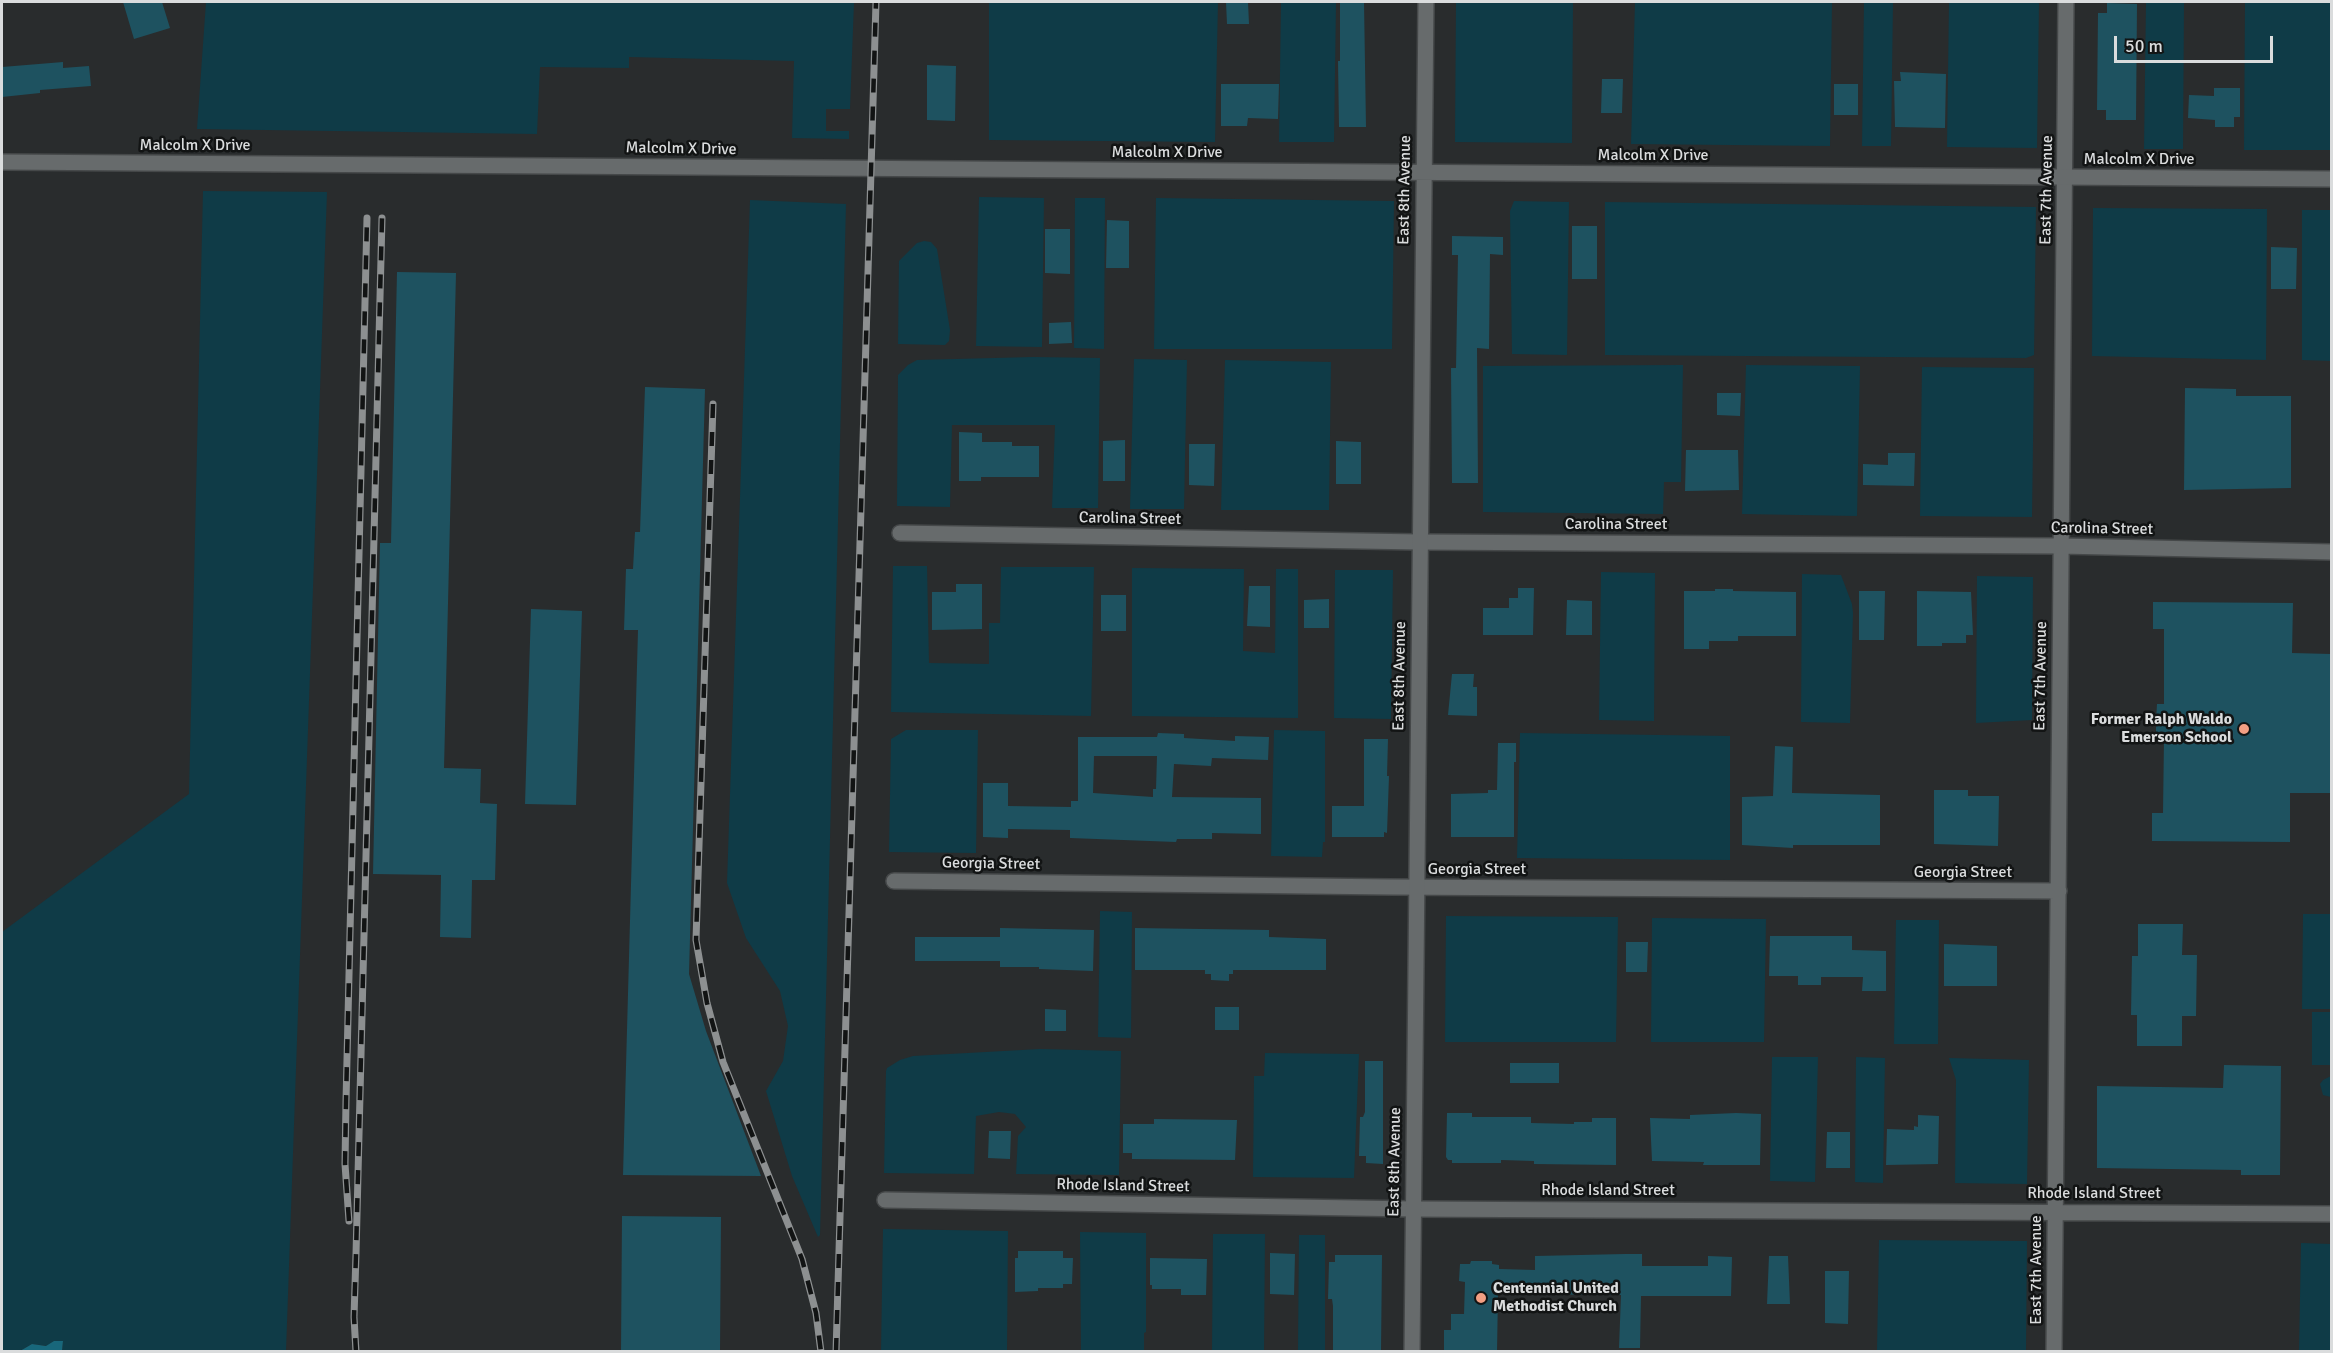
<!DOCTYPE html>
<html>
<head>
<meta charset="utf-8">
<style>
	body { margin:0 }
	#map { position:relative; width:2333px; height:1353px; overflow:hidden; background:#292c2d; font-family:Signika,sans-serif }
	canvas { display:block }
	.frame { position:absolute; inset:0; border:3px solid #dadcdd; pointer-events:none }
	.scale { position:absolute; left:2114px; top:36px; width:159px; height:27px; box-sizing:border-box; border:3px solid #dadcdd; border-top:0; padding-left:8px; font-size:18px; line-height:21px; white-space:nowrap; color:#dadcdd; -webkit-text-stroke:4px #121414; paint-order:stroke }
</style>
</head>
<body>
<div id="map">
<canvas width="2333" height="1353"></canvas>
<div class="frame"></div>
<div class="scale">50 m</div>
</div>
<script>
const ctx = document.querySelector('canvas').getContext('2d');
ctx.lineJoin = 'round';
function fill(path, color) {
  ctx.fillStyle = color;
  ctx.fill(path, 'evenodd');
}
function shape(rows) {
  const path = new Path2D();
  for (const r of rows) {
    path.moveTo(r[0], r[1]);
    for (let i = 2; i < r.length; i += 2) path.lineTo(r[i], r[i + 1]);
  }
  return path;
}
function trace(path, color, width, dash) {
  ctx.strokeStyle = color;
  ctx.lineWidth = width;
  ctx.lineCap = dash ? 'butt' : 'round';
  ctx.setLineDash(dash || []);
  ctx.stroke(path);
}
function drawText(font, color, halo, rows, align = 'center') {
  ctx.font = font + ' Signika,sans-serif';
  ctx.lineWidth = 5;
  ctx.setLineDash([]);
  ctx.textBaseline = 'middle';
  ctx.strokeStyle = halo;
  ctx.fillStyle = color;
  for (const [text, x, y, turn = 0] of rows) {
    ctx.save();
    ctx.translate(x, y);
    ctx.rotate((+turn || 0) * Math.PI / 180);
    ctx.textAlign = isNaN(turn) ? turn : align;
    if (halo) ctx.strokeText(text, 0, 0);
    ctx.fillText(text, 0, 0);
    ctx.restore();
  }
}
fill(shape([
	[206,2,854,2,850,109,826,109,826,131,849,131,849,139,792,138,794,61,629,57,629,68,540,67,537,134,197,129],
	[989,2,1218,2,1215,142,989,140],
	[1281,2,1336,2,1334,142,1279,142],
	[1456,2,1573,2,1572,143,1455,142],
	[1635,2,1832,2,1830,146,1631,144],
	[1864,2,1893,2,1891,146,1862,146],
	[1949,2,2039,2,2037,148,1947,147],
	[2146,2,2184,2,2183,149,2144,149],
	[2245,2,2331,3,2331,150,2244,150],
	[203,191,327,192,286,1351,62,1351,63,1341,54,1341,47,1346,32,1344,20,1351,2,1351,2,932,189,794],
	[979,197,1044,198,1042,347,976,346],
	[1075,198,1105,198,1104,349,1074,348],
	[1156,198,1394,201,1392,349,1154,349],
	[750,200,846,204,820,1235,818,1237,792,1176,766,1091,783,1061,788,1026,780,991,746,938,727,883],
	[1514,201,1569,202,1567,355,1512,354,1510,211],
	[1605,202,2036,207,2034,355,2026,358,1605,355],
	[2093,208,2267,209,2266,360,2092,356],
	[2302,210,2331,210,2331,361,2302,360],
	[924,241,931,242,937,249,950,330,949,341,945,345,898,344,899,261,917,243],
	[1033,357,1100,358,1098,508,1052,508,1055,425,952,425,950,507,897,506,898,375,908,365,917,360],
	[1134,359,1187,360,1184,509,1130,509],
	[1225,360,1331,362,1329,510,1221,510],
	[1683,365,1681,482,1664,482,1663,514,1483,512,1483,366],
	[1746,365,1860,366,1857,516,1742,514],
	[1922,367,2034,368,2032,517,1920,516],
	[893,566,927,566,929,663,989,664,989,623,1000,623,1001,567,1094,567,1091,716,891,712],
	[1132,568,1244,569,1243,651,1275,653,1276,569,1298,569,1298,718,1132,716],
	[1335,570,1393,570,1391,719,1334,718],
	[1601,572,1655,573,1654,721,1599,720],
	[1802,574,1841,575,1852,604,1853,613,1850,723,1801,722],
	[1977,576,2033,577,2032,720,1976,723],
	[906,730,978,730,976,853,889,852,891,739],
	[1274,730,1325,731,1325,842,1323,842,1322,857,1271,856],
	[1520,733,1730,736,1730,860,1517,858],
	[1100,911,1132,912,1131,1038,1098,1037],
	[2303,914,2331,914,2331,1009,2302,1009],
	[1446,916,1618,917,1616,1042,1445,1042],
	[1652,918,1766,919,1764,1042,1651,1042],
	[1896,920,1939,920,1938,1044,1894,1044],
	[2312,1012,2331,1012,2331,1065,2312,1065],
	[1040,1049,1121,1051,1119,1175,1016,1174,1018,1136,1026,1127,1015,1114,999,1112,976,1116,974,1174,884,1173,886,1071,887,1068,900,1060,913,1056],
	[1265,1053,1359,1054,1354,1178,1253,1177,1254,1076,1264,1076],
	[1772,1057,1818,1057,1815,1182,1770,1181],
	[1856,1057,1885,1058,1883,1183,1855,1182],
	[1949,1058,2029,1060,2027,1184,1955,1183,1956,1080],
	[2331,1076,2332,1097,2331,1097,2323,1095,2320,1084,2323,1080],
	[883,1229,1008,1231,1007,1351,881,1351],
	[1080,1232,1146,1233,1146,1332,1144,1333,1144,1351,1081,1351],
	[1213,1234,1265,1234,1264,1351,1212,1351],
	[1299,1235,1325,1235,1325,1351,1298,1351],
	[1879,1240,2027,1241,2026,1351,1877,1351],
	[2301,1243,2331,1244,2331,1351,2299,1351]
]), '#0f3b47');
fill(shape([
	[54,1341,63,1341,62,1351,20,1351,32,1344,46,1346]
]), '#18677b');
fill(shape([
	[123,2,162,2,170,28,134,39],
	[1226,2,1248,2,1249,24,1227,24],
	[1340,2,1364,2,1366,127,1339,127,1338,61,1340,61],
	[2107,3,2137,4,2136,120,2106,120,2106,110,2097,110,2098,13,2107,13],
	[63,62,63,68,89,66,91,86,40,90,40,93,2,97,2,67],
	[927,65,956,66,955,121,927,120],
	[1900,72,1946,74,1945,128,1895,127,1894,81,1901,81],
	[1602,79,1623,79,1622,113,1601,113],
	[1221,84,1279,84,1278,119,1248,118,1247,126,1221,126],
	[1834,84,1858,84,1858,115,1834,115],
	[2214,88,2240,88,2240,117,2234,117,2234,127,2215,127,2215,120,2188,118,2189,95,2214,96],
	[1107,220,1129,221,1129,268,1106,268],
	[1572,226,1597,226,1597,279,1572,279],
	[1045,229,1070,229,1070,274,1045,273],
	[1452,236,1503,237,1503,255,1490,254,1489,349,1477,348,1478,483,1452,483,1451,368,1456,368,1458,255,1452,255],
	[2271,247,2297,248,2296,289,2271,289],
	[397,272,456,273,444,768,481,769,480,803,497,804,495,880,472,880,471,938,440,937,441,875,373,874,380,543,391,543],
	[1071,322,1072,343,1049,344,1049,323],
	[645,387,705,389,689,974,706,1031,761,1176,623,1175,638,630,624,630,626,569,633,569,635,532,640,532],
	[2185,388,2236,389,2236,396,2291,396,2291,488,2184,490],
	[1717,393,1741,393,1740,416,1717,415],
	[959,432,982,433,982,442,1012,442,1012,446,1039,446,1039,477,981,477,981,481,959,481],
	[1125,440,1125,481,1103,481,1103,441],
	[1336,441,1361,442,1361,484,1336,484],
	[1189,444,1215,444,1214,486,1189,485],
	[1686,450,1738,450,1739,490,1685,491],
	[1888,453,1915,453,1914,486,1863,485,1863,464,1888,465],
	[956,584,982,584,982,629,932,630,932,592,956,592],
	[1249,586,1270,586,1270,627,1247,626],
	[1518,588,1534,588,1533,635,1483,635,1483,608,1509,608,1509,598,1518,598],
	[1715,589,1733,589,1733,591,1796,592,1796,636,1738,636,1738,641,1709,641,1709,649,1684,649,1684,591,1715,591],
	[1859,591,1885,591,1884,640,1859,640],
	[1917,591,1971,592,1973,635,1966,635,1966,643,1942,643,1942,646,1917,646],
	[1101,595,1126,595,1126,631,1101,631],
	[1329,599,1329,628,1304,628,1304,600],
	[1567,600,1592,601,1592,635,1566,635],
	[2153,602,2293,603,2292,653,2331,654,2331,793,2290,793,2290,842,2152,841,2152,813,2163,813,2164,738,2156,738,2156,721,2157,704,2164,704,2164,629,2153,629],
	[531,609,582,611,576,805,525,804],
	[1452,674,1474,674,1473,687,1477,687,1477,716,1448,715],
	[1158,733,1184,734,1184,738,1235,741,1235,736,1269,737,1268,760,1212,758,1211,766,1174,764,1172,797,1261,798,1261,834,1212,833,1212,839,1177,839,1176,842,1070,838,1070,830,1008,829,1008,838,983,837,983,783,1008,783,1008,806,1071,807,1071,801,1078,801,1078,737,1157,737],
	[1094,756,1157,756,1156,789,1153,789,1153,797,1093,793],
	[1364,739,1388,739,1387,776,1389,776,1387,833,1384,832,1384,837,1332,837,1332,806,1364,806],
	[1498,743,1516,743,1516,762,1514,762,1514,837,1451,837,1451,794,1488,793,1488,790,1497,790],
	[1775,746,1793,747,1792,793,1880,795,1880,845,1793,845,1793,848,1742,845,1742,797,1773,796],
	[1934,790,1968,790,1968,796,1999,796,1998,846,1934,844],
	[2138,924,2183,924,2182,955,2197,955,2196,1016,2182,1016,2182,1046,2137,1046,2137,1015,2131,1015,2132,956,2138,956],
	[1000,928,1094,930,1093,971,1039,969,1039,967,1000,967,1000,961,915,961,915,937,1000,937],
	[1135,928,1269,930,1269,937,1326,939,1326,970,1233,970,1233,974,1229,974,1229,981,1211,980,1211,974,1205,974,1205,970,1135,970],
	[1770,936,1852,936,1852,950,1886,951,1886,991,1862,991,1863,977,1821,977,1821,985,1798,985,1798,976,1769,976],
	[1626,942,1648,942,1647,972,1626,972],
	[1944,944,1997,946,1997,986,1944,986],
	[1215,1007,1239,1007,1239,1030,1215,1030],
	[1045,1009,1066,1010,1066,1031,1045,1031],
	[1365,1061,1383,1061,1383,1164,1366,1163,1366,1156,1359,1156,1360,1117,1363,1117,1365,1112],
	[1510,1063,1559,1063,1559,1083,1510,1083],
	[2224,1065,2281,1066,2280,1175,2241,1175,2241,1170,2097,1168,2097,1086,2223,1088],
	[1447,1113,1472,1113,1472,1117,1531,1117,1531,1123,1574,1124,1574,1122,1592,1122,1592,1118,1616,1118,1616,1165,1534,1164,1534,1161,1501,1160,1501,1163,1452,1163,1452,1160,1448,1160,1446,1157],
	[1736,1113,1761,1114,1760,1165,1703,1165,1704,1162,1652,1161,1650,1118,1690,1119,1690,1115],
	[1918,1115,1939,1116,1938,1164,1886,1165,1887,1129,1914,1130,1914,1126,1918,1127],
	[1154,1119,1237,1120,1235,1160,1132,1159,1132,1153,1123,1153,1123,1124,1154,1124],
	[989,1131,1011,1131,1010,1159,988,1158],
	[1827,1132,1850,1132,1850,1168,1826,1168],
	[622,1216,721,1217,720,1352,621,1352],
	[1018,1251,1063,1251,1063,1258,1073,1258,1072,1284,1063,1284,1063,1288,1038,1288,1038,1291,1015,1292,1015,1258,1018,1258],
	[1270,1253,1295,1254,1294,1295,1270,1294],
	[1625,1254,1642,1254,1642,1266,1708,1266,1708,1256,1732,1257,1731,1296,1641,1296,1640,1348,1619,1348,1621,1295,1498,1294,1497,1352,1444,1352,1444,1330,1451,1330,1451,1314,1464,1314,1465,1282,1459,1281,1460,1264,1470,1264,1471,1261,1492,1261,1492,1264,1499,1265,1499,1269,1535,1270,1535,1256],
	[1335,1255,1382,1255,1381,1352,1333,1352,1333,1306,1332,1299,1328,1299,1329,1262,1335,1262],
	[1769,1256,1788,1256,1790,1304,1767,1304],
	[1150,1258,1207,1259,1206,1295,1181,1295,1181,1289,1152,1289,1152,1285,1150,1285],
	[1825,1271,1849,1271,1848,1324,1825,1323]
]), '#1e5260');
const minor = shape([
	[900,533,1419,542,2061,546,2332,552],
	[894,881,1391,887,2059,891],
	[885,1200,1413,1209,2332,1214],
	[2054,1352,2066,2]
]);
const tertiary = shape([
	[2,162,2332,179],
	[1412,1352,1426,2]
]);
trace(minor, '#454849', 18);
trace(tertiary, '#454849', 18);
trace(minor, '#676b6c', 15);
trace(tertiary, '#676b6c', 15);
const rail = shape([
	[713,404,696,940,707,1003,723,1062,802,1259,816,1313,821,1352],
	[349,1221,345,1164,346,1101,367,218],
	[356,1352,354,1317,356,1254,382,218],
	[836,1352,876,2]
]);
trace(rail, '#8d9091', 7);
trace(rail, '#121414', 4.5, [14]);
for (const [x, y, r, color] of [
	[2244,729,6,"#f39f83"],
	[1481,1298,6,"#f39f83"]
]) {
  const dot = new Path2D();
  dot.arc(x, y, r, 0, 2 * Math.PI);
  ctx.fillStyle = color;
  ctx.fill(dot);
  trace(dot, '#121414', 2);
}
drawText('16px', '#dadcdd', '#121414', [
	["Malcolm X Drive",195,146],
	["Malcolm X Drive",681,149,1],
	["Malcolm X Drive",1167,153],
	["Malcolm X Drive",1653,156],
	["Malcolm X Drive",2139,160],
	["East 8th Avenue",1405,190,-89],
	["East 7th Avenue",2047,190,-89],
	["Carolina Street",1130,519,1],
	["Carolina Street",1616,525],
	["Carolina Street",2102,529,1],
	["East 8th Avenue",1400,676,-89],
	["East 7th Avenue",2041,676,-89],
	["Georgia Street",991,864,1],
	["Georgia Street",1477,870],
	["Georgia Street",1963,873],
	["East 8th Avenue",1395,1162,-89],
	["Rhode Island Street",1123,1186,1],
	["Rhode Island Street",1608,1191],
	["Rhode Island Street",2094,1194],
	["East 7th Avenue",2037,1270,-90]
]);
drawText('bold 16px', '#dadcdd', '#121414', [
	["Former Ralph Waldo",2232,720],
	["Emerson School",2232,738],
	["Centennial United",1493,1289,"left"],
	["Methodist Church",1493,1307,"left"]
], 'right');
</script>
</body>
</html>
